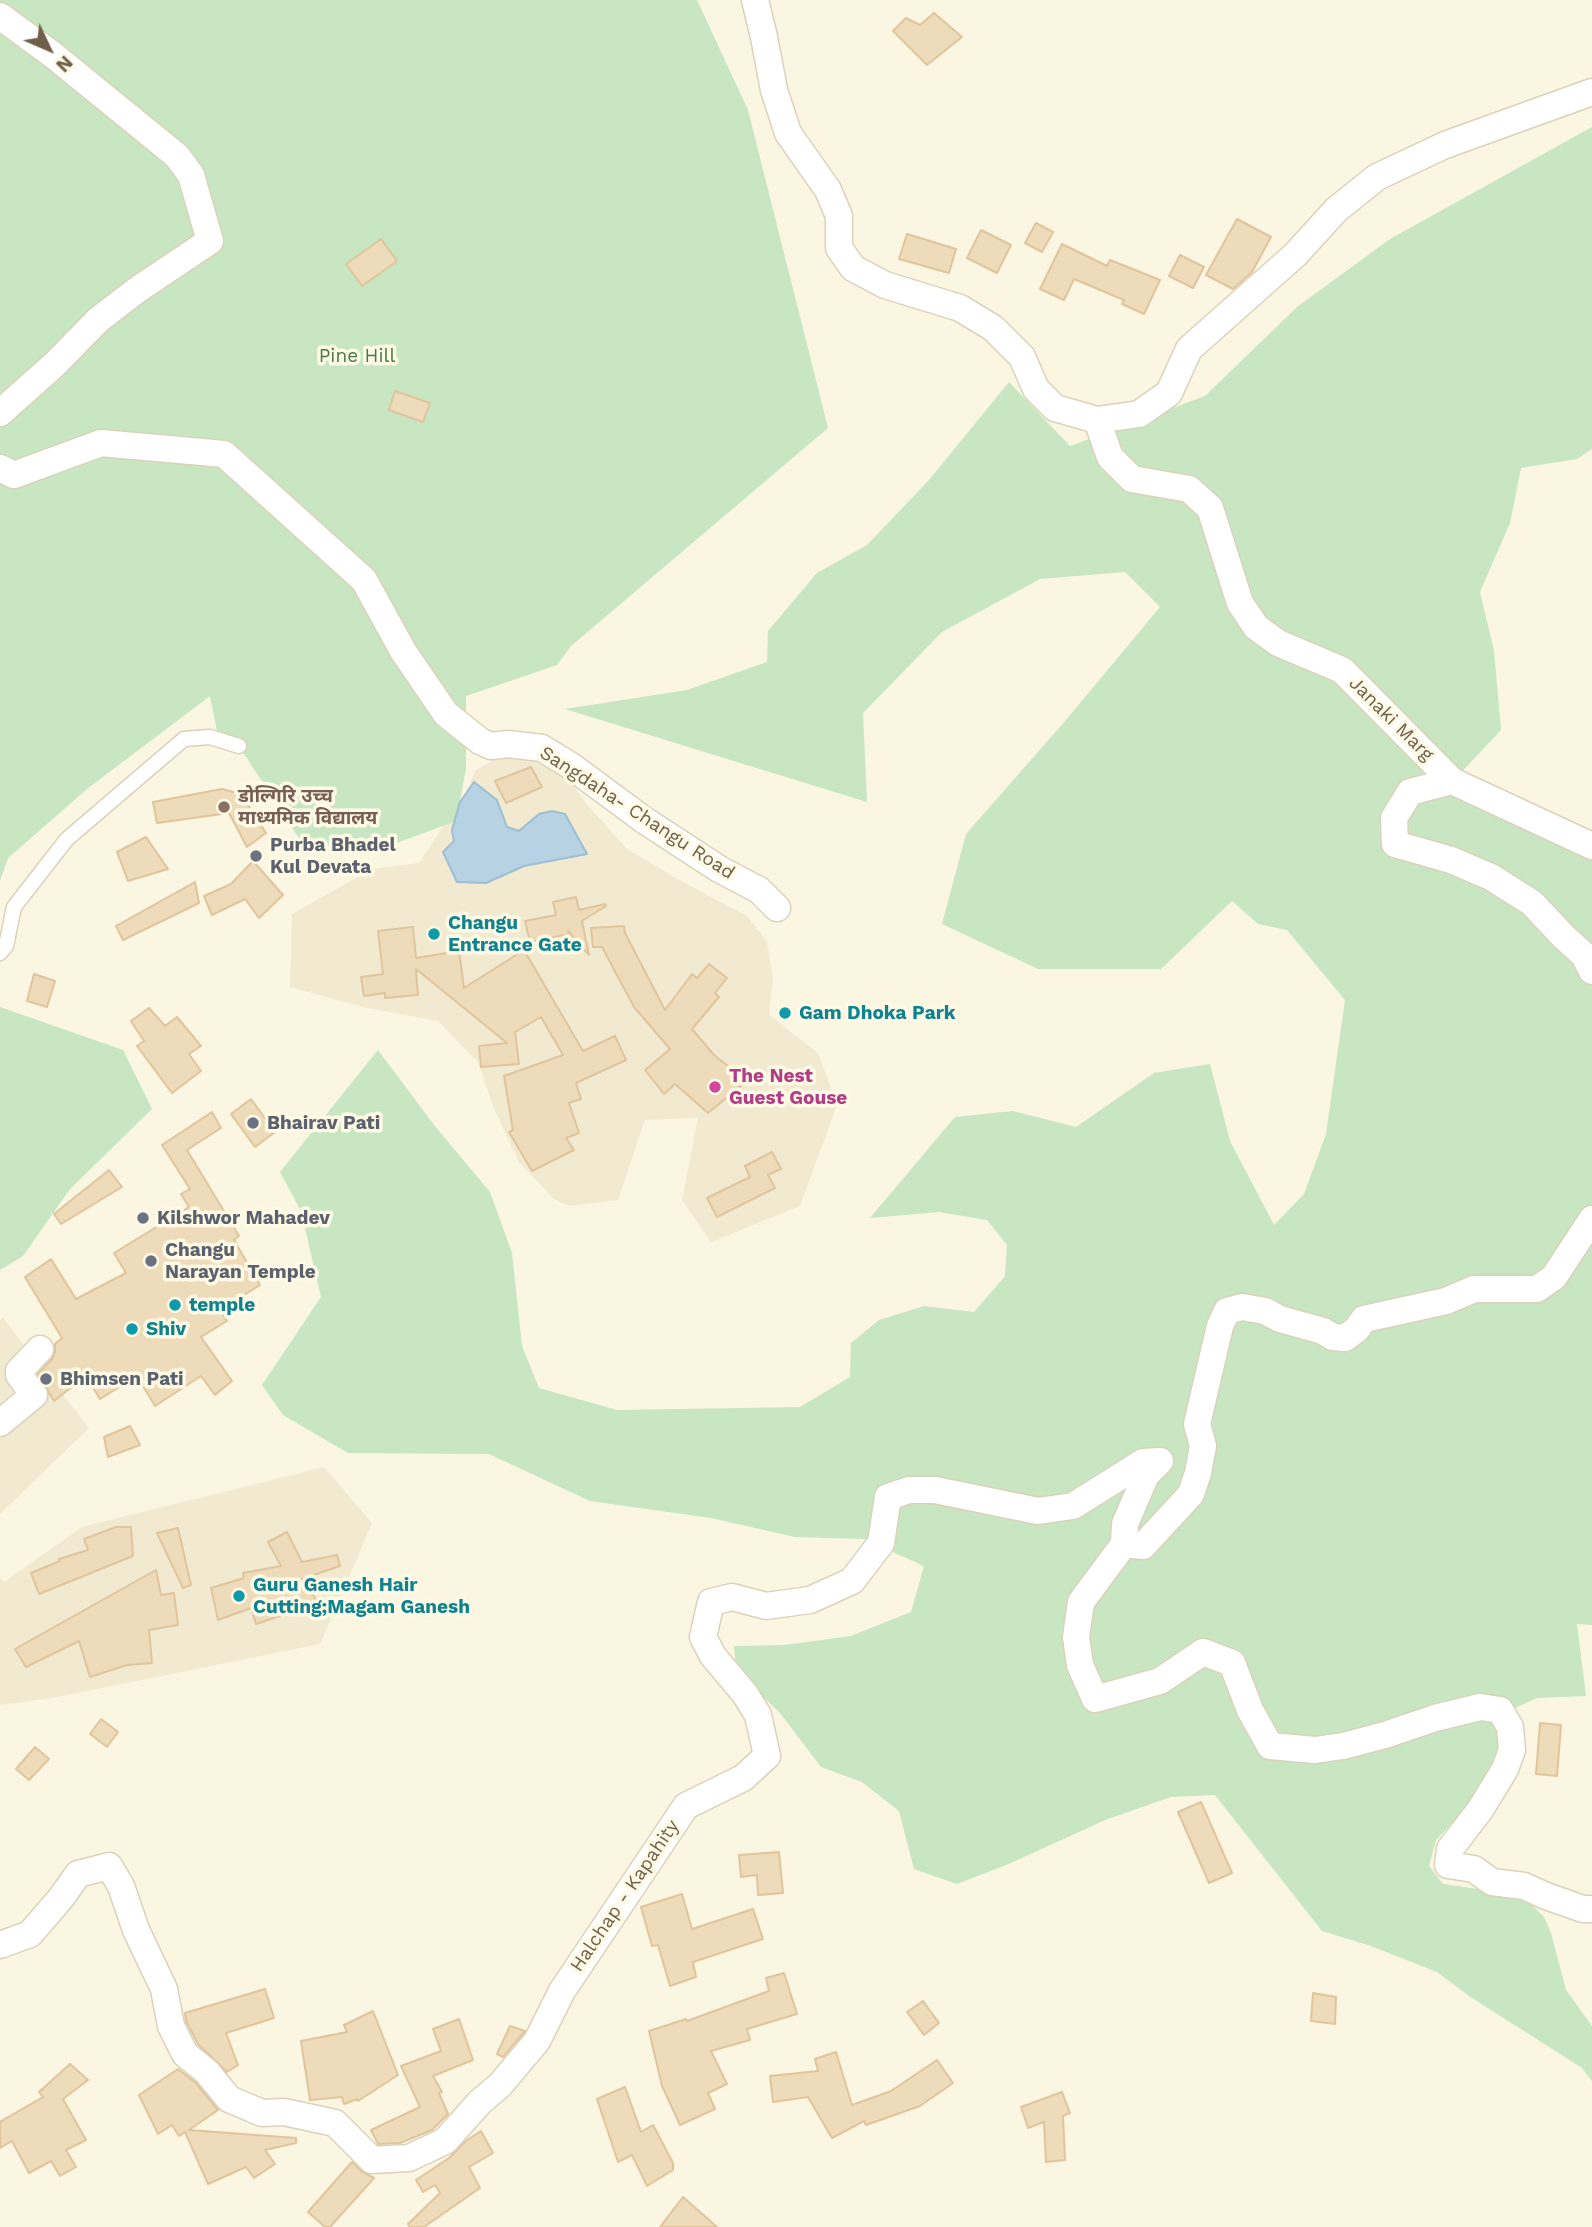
<!DOCTYPE html>
<html>
<head>
<meta charset="utf-8">
<style>
	body { margin:0 }
	#map { position:relative; width:1592px; height:2227px; overflow:hidden; background:#faf6e1; font-family:"Work Sans",sans-serif }
	canvas { display:block }
	.north { position:absolute; left:14px; top:14px; width:70px; height:70px; -webkit-text-stroke:5px #fefae6; paint-order:stroke; rotate:134deg; font-size:19px; font-weight:700; line-height:28px; text-align:center; color:#70604a }
	.north::after { content:''; display:block; margin:auto; width:24px; height:32px; background:#70604a; clip-path:polygon(50% 0,100% 100%,50% 72%,0 100%) }
</style>
</head>
<body>
<div id="map">
<canvas width="1592" height="2227"></canvas>
<div class="north">N</div>
</div>
<script>
const ctx = document.querySelector('canvas').getContext('2d');
ctx.lineJoin = 'round';
function fill(path, color) {
  ctx.fillStyle = color;
  ctx.fill(path, 'evenodd');
}
function shape(rows) {
  const path = new Path2D();
  for (const r of rows) {
    path.moveTo(r[0], r[1]);
    for (let i = 2; i < r.length; i += 2) path.lineTo(r[i], r[i + 1]);
  }
  return path;
}
function trace(path, color, width, dash) {
  ctx.strokeStyle = color;
  ctx.lineWidth = width;
  ctx.lineCap = dash ? 'butt' : 'round';
  ctx.setLineDash(dash || []);
  ctx.stroke(path);
}
function drawText(font, color, halo, rows, align = 'center') {
  ctx.font = font + ' "Work Sans","Noto Sans Devanagari",sans-serif';
  ctx.lineWidth = 7;
  ctx.setLineDash([]);
  ctx.textBaseline = 'middle';
  ctx.strokeStyle = halo;
  ctx.fillStyle = color;
  for (const [text, x, y, turn = 0] of rows) {
    ctx.save();
    ctx.translate(x, y);
    ctx.rotate((+turn || 0) * Math.PI / 180);
    ctx.textAlign = isNaN(turn) ? turn : align;
    if (halo) ctx.strokeText(text, 0, 0);
    ctx.fillText(text, 0, 0);
    ctx.restore();
  }
}
fill(shape([
	[508,752,559,765,585,802,626,848,681,881,747,916,767,942,773,979,769,1015,818,1053,837,1105,800,1206,711,1242,682,1200,698,1118,645,1120,618,1200,570,1206,554,1199,519,1162,494,1109,478,1062,438,1021,363,1007,290,987,292,914,372,869,419,863,466,792,476,770],
	[3,1318,89,1428,0,1514,0,1320],
	[324,1467,372,1523,320,1644,52,1698,0,1705,0,1578,4,1582,82,1527]
]), '#f1ead0');
fill(shape([
	[0,0,697,0,748,110,828,428,571,646,557,665,466,696,466,769,456,821,375,851,302,843,239,746,218,736,210,696,87,789,8,858,0,881],
	[1592,127,1592,449,1577,459,1521,468,1510,523,1480,592,1494,651,1501,730,1453,781,1592,851,1592,1625,1577,1624,1586,1696,1537,1698,1513,1709,1500,1756,1460,1815,1436,1840,1429,1866,1443,1884,1522,1895,1544,1917,1551,1933,1566,1990,1592,2026,1592,2081,1582,2068,1469,1996,1437,1972,1371,1946,1322,1931,1215,1795,1171,1797,1105,1820,1011,1863,957,1884,914,1869,899,1811,862,1782,821,1767,780,1713,736,1671,734,1646,785,1645,851,1636,911,1612,924,1566,864,1539,795,1537,711,1518,590,1501,489,1454,348,1453,283,1415,262,1385,321,1297,301,1211,280,1172,378,1050,434,1125,490,1192,512,1253,522,1346,539,1388,617,1410,800,1407,850,1377,851,1343,879,1320,924,1306,974,1312,1005,1276,1007,1245,987,1220,939,1212,870,1218,955,1117,1013,1111,1076,1127,1154,1073,1210,1064,1230,1141,1274,1225,1304,1194,1326,1134,1345,1000,1287,930,1258,924,1232,901,1161,969,1038,969,942,924,966,834,1066,720,1160,607,1125,572,1040,579,942,632,863,713,867,802,565,709,687,690,767,662,768,631,817,573,867,545,929,480,1009,382,1070,446,1205,396,1297,307,1390,239],
	[0,1007,123,1050,152,1109,70,1189,23,1256,0,1270]
]), '#c7e6c1');
const water = shape([
	[474,782,497,800,507,827,519,831,539,814,552,811,565,814,587,854,524,866,486,883,457,882,443,852,454,841,452,830,460,802,474,782]
]);
fill(water, '#b7d2e2');
trace(water, '#9ebfd3', 2);
const building = shape([
	[934,13,962,37,927,65,893,31,906,18,920,25,934,13],
	[1237,219,1271,237,1252,272,1233,289,1206,275,1237,219],
	[1036,223,1053,232,1042,252,1025,243,1036,223],
	[981,230,1011,245,997,273,967,258,981,230],
	[907,234,956,249,949,273,899,259,907,234],
	[381,239,397,261,362,286,346,264,381,239],
	[1062,244,1107,266,1110,260,1160,280,1144,314,1122,304,1124,300,1074,279,1064,300,1040,289,1062,244],
	[1180,255,1204,267,1193,288,1169,276,1180,255],
	[395,391,430,403,423,422,389,410,395,391],
	[531,767,542,787,506,803,495,781,531,767],
	[222,789,241,794,266,833,247,847,229,813,157,823,153,802,222,789],
	[146,837,168,869,128,881,117,852,146,837],
	[253,861,283,895,259,918,245,899,212,915,204,896,231,884,253,861],
	[195,882,199,903,123,940,116,926,195,882],
	[576,897,579,910,605,904,606,906,582,921,589,955,568,931,569,934,530,942,525,921,556,915,553,902,576,897],
	[624,926,625,933,665,1010,692,974,697,978,709,964,727,978,715,993,719,997,692,1029,714,1055,747,1081,708,1113,675,1084,664,1094,645,1070,670,1049,634,1007,602,947,593,947,591,928,624,926],
	[413,927,416,958,459,951,464,988,524,950,583,1051,615,1036,626,1060,576,1083,581,1099,569,1103,579,1133,566,1138,574,1150,532,1171,509,1132,513,1130,504,1076,563,1055,541,1017,515,1032,519,1064,481,1067,479,1046,507,1043,416,969,418,995,385,998,385,993,364,996,361,977,383,974,378,931,413,927],
	[34,974,55,981,47,1007,27,1001,34,974],
	[149,1008,165,1026,177,1017,201,1046,189,1054,201,1071,172,1093,137,1046,144,1041,131,1021,149,1008],
	[251,1099,275,1132,255,1147,231,1114,251,1099],
	[212,1112,221,1128,187,1150,239,1236,234,1240,260,1285,220,1310,227,1321,201,1337,232,1381,215,1395,201,1376,155,1406,137,1376,100,1399,86,1376,54,1401,38,1374,52,1359,55,1352,55,1344,62,1338,25,1277,51,1259,76,1299,126,1273,114,1253,189,1207,181,1194,190,1189,162,1145,212,1112],
	[772,1152,781,1169,768,1175,775,1188,717,1217,707,1198,750,1177,745,1166,772,1152],
	[109,1170,122,1187,61,1224,54,1214,109,1170],
	[130,1426,140,1445,108,1457,104,1437,130,1426],
	[116,1527,131,1527,133,1556,39,1594,31,1573,60,1561,59,1559,88,1550,84,1539,116,1527],
	[178,1528,191,1585,183,1588,157,1533,178,1528],
	[287,1532,302,1562,337,1555,340,1566,302,1579,317,1601,291,1615,289,1613,256,1624,251,1608,218,1620,211,1588,244,1578,243,1573,281,1566,268,1542,287,1532],
	[156,1570,161,1595,174,1593,178,1625,149,1630,152,1663,127,1665,90,1677,79,1641,26,1667,15,1649,156,1570],
	[101,1719,118,1732,107,1747,90,1734,101,1719],
	[1540,1723,1561,1725,1557,1776,1536,1774,1540,1723],
	[35,1747,49,1759,29,1780,16,1769,35,1747],
	[1201,1802,1232,1873,1209,1883,1178,1812,1201,1802],
	[779,1852,783,1893,758,1895,757,1875,741,1877,739,1855,779,1852],
	[682,1894,692,1929,753,1909,763,1939,693,1962,696,1977,670,1986,658,1945,652,1946,641,1907,682,1894],
	[784,1973,797,2014,747,2029,750,2040,711,2051,727,2084,708,2093,715,2109,680,2125,662,2086,649,2031,686,2019,687,2021,769,1991,766,1978,784,1973],
	[265,1989,274,2018,226,2033,238,2065,227,2072,198,2044,186,2021,185,2013,265,1989],
	[1313,1993,1336,1997,1335,2024,1311,2021,1313,1993],
	[923,2001,939,2023,924,2035,907,2012,923,2001],
	[373,2011,398,2075,358,2101,357,2099,344,2104,342,2097,310,2100,301,2041,347,2032,344,2025,373,2011],
	[459,2019,473,2060,433,2076,442,2092,439,2093,448,2114,432,2130,400,2143,378,2144,371,2130,420,2107,401,2066,441,2051,433,2029,459,2019],
	[510,2026,525,2031,503,2057,497,2054,510,2026],
	[836,2052,852,2105,891,2091,937,2060,953,2083,920,2106,866,2125,864,2121,832,2138,808,2097,773,2102,770,2076,818,2071,815,2059,836,2052],
	[70,2064,88,2080,63,2099,86,2140,66,2150,76,2167,60,2176,51,2161,29,2173,12,2141,0,2148,0,2122,43,2097,39,2092,70,2064],
	[178,2069,196,2083,218,2110,189,2130,296,2138,296,2143,265,2150,275,2164,254,2178,246,2167,208,2184,185,2132,179,2136,172,2125,158,2134,139,2095,178,2069],
	[625,2087,641,2132,653,2125,673,2163,673,2170,647,2186,632,2155,618,2162,597,2099,625,2087],
	[1062,2092,1070,2113,1063,2116,1065,2160,1046,2162,1044,2122,1028,2128,1021,2107,1062,2092],
	[481,2131,493,2153,469,2167,480,2188,424,2227,410,2227,408,2224,440,2193,435,2185,423,2192,416,2180,449,2158,467,2140,481,2131],
	[352,2162,361,2171,374,2178,330,2227,325,2227,308,2212,352,2162],
	[683,2197,717,2227,660,2227,683,2197]
]);
fill(building, '#eedbba');
trace(building, '#e0c59c', 2);
const service = shape([
	[0,953,6,946,14,907,67,839,184,739,210,737,239,746]
]);
const minor = shape([
	[755,0,764,37,774,90,788,133,828,190,839,216,839,248,853,268,885,285,960,308,993,328,1022,357,1036,389,1055,408,1097,420,1139,414,1169,393,1189,349,1295,255,1336,210,1377,177,1445,145,1592,92],
	[0,16,53,55,177,156,191,175,210,241,137,290,98,320,55,364,0,413],
	[1097,420,1110,457,1132,479,1189,489,1210,508,1240,603,1256,627,1278,643,1342,670,1452,781,1592,846],
	[0,468,14,475,101,443,224,454,364,580,403,651,446,714,480,741,491,746,508,744,542,748,571,766,644,820,719,869,759,890,777,908],
	[1452,781,1410,792,1394,818,1395,844,1451,860,1491,877,1532,903,1563,936,1584,955,1592,971],
	[0,1423,34,1395,19,1375,19,1371,40,1349],
	[1124,1544,1081,1602,1076,1637,1080,1665,1095,1699,1160,1681,1203,1652,1232,1663,1250,1710,1270,1746,1315,1750,1343,1746,1385,1735,1435,1718,1480,1707,1500,1710,1510,1727,1512,1750,1505,1769,1480,1810,1450,1849,1448,1865,1474,1869,1492,1882,1524,1886,1546,1896,1583,1909,1592,1909],
	[0,1945,30,1934,61,1898,78,1874,109,1866,121,1886,136,1930,164,1989,171,2026,185,2054,207,2072,229,2099,262,2113,284,2112,335,2123,372,2160,409,2158,445,2141,480,2102,500,2085,537,2041,562,1991,686,1806,743,1778,767,1756,758,1715,745,1694,713,1656,703,1637,711,1602,732,1597,766,1606,810,1600,852,1581,881,1543,888,1497,909,1490,935,1490,1038,1511,1073,1506,1143,1462,1160,1461,1146,1475,1125,1524,1124,1544,1143,1546,1191,1494,1198,1473,1203,1446,1197,1424,1220,1326,1227,1311,1242,1307,1265,1311,1280,1319,1323,1331,1333,1337,1345,1338,1357,1329,1364,1319,1446,1301,1474,1289,1537,1289,1554,1277,1592,1219]
]);
trace(service, '#dbd2bb', 17);
trace(minor, '#dbd2bb', 29);
trace(service, '#fff', 14);
trace(minor, '#fff', 26);
for (const [x, y, r, color] of [
	[224,807,7,"#8d6e63"],
	[256,856,7,"#6b7280"],
	[434,934,7,"#0f9aa8"],
	[785,1013,7,"#0f9aa8"],
	[715,1087,7,"#d1479c"],
	[253,1123,7,"#6b7280"],
	[143,1218,7,"#6b7280"],
	[151,1261,7,"#6b7280"],
	[175,1305,7,"#0f9aa8"],
	[132,1329,7,"#0f9aa8"],
	[46,1379,7,"#6b7280"],
	[239,1596,7,"#0f9aa8"]
]) {
  const dot = new Path2D();
  dot.arc(x, y, r, 0, 2 * Math.PI);
  ctx.fillStyle = color;
  ctx.fill(dot);
  trace(dot, '#fefae6', 2.5);
}
drawText('19px', '#497a45', '#fefae6', [
	["Pine Hill",357,356]
]);
drawText('19px', '#70604a', '#fefae6', [
	["Janaki Marg",1391,719,45],
	["Sangdaha- Changu Road",637,813,33],
	["Halchap - Kapahity",625,1896,-56]
]);
drawText('bold 19px', '#785e54', '#fefae6', [
	["डोल्गिरि उच्च",238,796],
	["माध्यमिक विद्यालय",238,818]
], 'left');
drawText('bold 19px', '#5b616d', '#fefae6', [
	["Purba Bhadel",270,845],
	["Kul Devata",270,867],
	["Bhairav Pati",267,1123],
	["Kilshwor Mahadev",157,1218],
	["Changu",165,1250],
	["Narayan Temple",165,1272],
	["Bhimsen Pati",60,1379]
], 'left');
drawText('bold 19px', '#0d838f', '#fefae6', [
	["Changu",448,923],
	["Entrance Gate",448,945],
	["Gam Dhoka Park",799,1013],
	["temple",189,1305],
	["Shiv",146,1329],
	["Guru Ganesh Hair",253,1585],
	["Cutting;Magam Ganesh",253,1607]
], 'left');
drawText('bold 19px', '#b23c85', '#fefae6', [
	["The Nest",729,1076],
	["Guest Gouse",729,1098]
], 'left');
</script>
</body>
</html>
